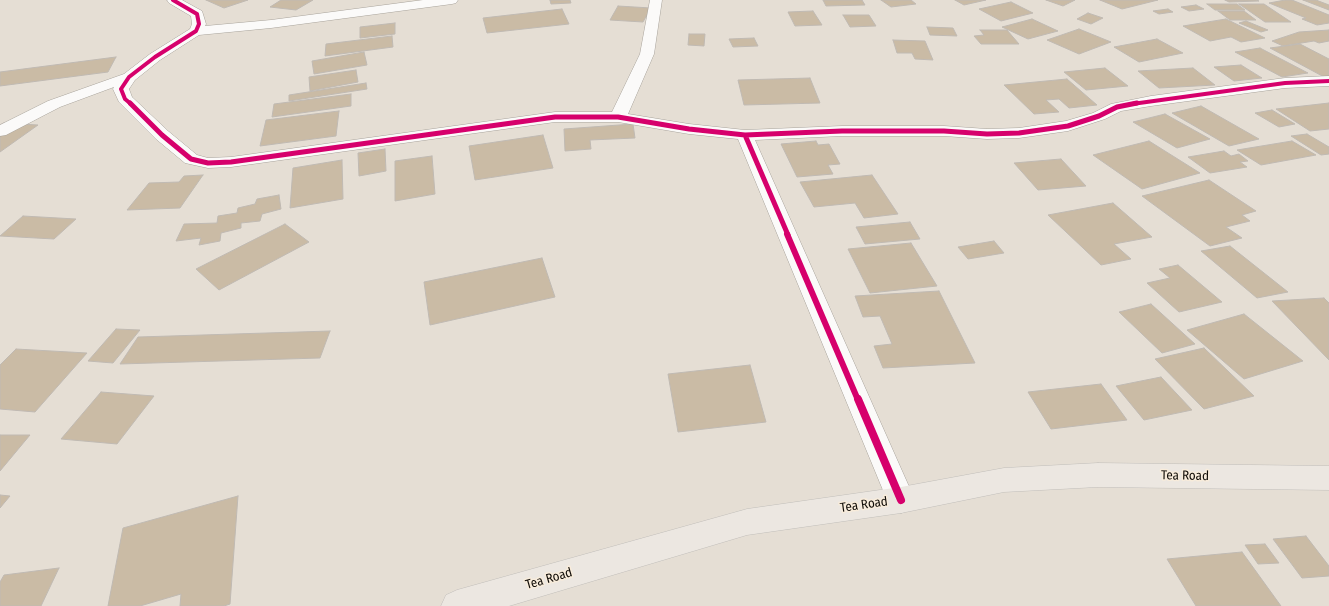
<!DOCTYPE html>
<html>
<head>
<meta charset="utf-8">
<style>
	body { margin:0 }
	canvas { display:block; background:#e5ded4 }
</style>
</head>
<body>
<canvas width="1329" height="606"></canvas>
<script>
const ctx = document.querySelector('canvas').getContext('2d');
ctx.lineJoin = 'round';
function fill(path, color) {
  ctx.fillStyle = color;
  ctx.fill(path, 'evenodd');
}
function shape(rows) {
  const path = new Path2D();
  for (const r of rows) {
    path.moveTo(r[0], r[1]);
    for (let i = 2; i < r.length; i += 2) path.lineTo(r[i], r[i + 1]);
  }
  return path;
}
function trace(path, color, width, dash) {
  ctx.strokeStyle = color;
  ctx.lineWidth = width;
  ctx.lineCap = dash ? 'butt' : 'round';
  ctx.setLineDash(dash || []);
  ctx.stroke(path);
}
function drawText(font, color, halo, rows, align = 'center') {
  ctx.font = font + ' "Fira Sans Condensed",sans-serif';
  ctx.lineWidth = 3;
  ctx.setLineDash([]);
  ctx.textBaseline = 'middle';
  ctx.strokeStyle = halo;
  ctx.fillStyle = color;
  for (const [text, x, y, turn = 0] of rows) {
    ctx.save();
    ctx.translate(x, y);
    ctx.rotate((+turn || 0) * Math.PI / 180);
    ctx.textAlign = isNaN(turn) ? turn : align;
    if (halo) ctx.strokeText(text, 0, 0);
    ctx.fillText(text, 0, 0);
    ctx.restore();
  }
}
const building = shape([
	[206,0,248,0,224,8,206,0],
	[281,0,313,0,296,10,270,7,281,0],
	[550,0,570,0,571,3,551,4,550,0],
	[823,0,862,0,865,5,826,6,823,0],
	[881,0,911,0,916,4,891,7,881,0],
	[955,0,986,0,964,5,955,0],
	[1046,0,1075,0,1063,6,1046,0],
	[1100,0,1158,0,1122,9,1100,0],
	[1225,0,1256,0,1259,1,1229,2,1225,0],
	[1285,0,1292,0,1329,15,1329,23,1317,25,1302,19,1306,18,1269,3,1285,0],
	[1303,0,1316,0,1329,5,1329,10,1303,0],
	[1011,2,1033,13,1001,21,979,9,1011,2],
	[1207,4,1237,4,1245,10,1215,10,1207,4],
	[1239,4,1264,4,1291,22,1265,22,1239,4],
	[1196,5,1204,9,1189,11,1181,7,1196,5],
	[618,6,651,8,643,22,610,20,618,6],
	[562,9,569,24,487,33,483,18,562,9],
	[1168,9,1173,12,1159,14,1153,11,1168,9],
	[813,11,822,25,795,26,788,12,813,11],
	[1218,11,1244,11,1256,20,1230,20,1218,11],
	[1088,13,1103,18,1091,24,1077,19,1088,13],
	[843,15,869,15,876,26,850,27,843,15],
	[1032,19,1058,31,1028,39,1002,27,1032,19],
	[1226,19,1265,38,1241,42,1231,37,1210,41,1183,26,1226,19],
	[1246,21,1268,30,1261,32,1239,23,1246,21],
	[395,23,395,34,360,38,360,27,395,23],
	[927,27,953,28,957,36,930,35,927,27],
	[1079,29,1111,42,1079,54,1047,40,1079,29],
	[980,30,1007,30,1019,44,981,44,974,36,984,35,980,30],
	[1329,30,1329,41,1319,43,1314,41,1283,46,1272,41,1299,32,1329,30],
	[689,34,705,34,704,46,688,45,689,34],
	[392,36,393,47,325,56,326,44,392,36],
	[754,38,758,46,733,47,729,39,754,38],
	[1157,39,1183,53,1139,62,1114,47,1157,39],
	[893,40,925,41,933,60,915,59,912,53,897,53,893,40],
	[1300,44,1329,59,1329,77,1326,78,1270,48,1300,44],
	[1260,48,1308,73,1282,77,1235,52,1260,48],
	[364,52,367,65,314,74,312,61,364,52],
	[116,57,108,72,0,86,0,72,116,57],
	[1241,65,1262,78,1234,81,1214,67,1241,65],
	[1105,68,1128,86,1086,90,1064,72,1105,68],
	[1193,68,1215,85,1159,88,1138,71,1193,68],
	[356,70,358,82,310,91,309,77,356,70],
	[810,78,820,103,744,105,738,80,810,78],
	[1067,79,1097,105,1069,108,1059,99,1046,100,1059,112,1034,114,1004,85,1067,79],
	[366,83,367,89,289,101,289,95,366,83],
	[351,94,351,106,272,117,274,104,351,94],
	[1329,103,1329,129,1310,131,1276,109,1329,103],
	[1201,106,1259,139,1229,146,1172,113,1201,106],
	[1272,110,1295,124,1279,127,1255,113,1272,110],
	[339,111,336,136,260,146,266,120,339,111],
	[1165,114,1210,139,1177,148,1133,122,1165,114],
	[4,123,38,125,0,152,0,125,4,123],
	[633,124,635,138,590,140,591,149,565,151,564,129,633,124],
	[1307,134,1329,147,1329,154,1321,155,1291,136,1307,134],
	[543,135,553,168,475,180,469,146,543,135],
	[816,141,818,145,829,144,840,164,828,165,833,174,797,177,781,144,816,141],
	[1149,141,1200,173,1142,189,1093,155,1149,141],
	[1292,141,1316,155,1261,165,1237,150,1292,141],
	[385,149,386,171,359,176,358,153,385,149],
	[1224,151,1231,156,1239,154,1248,161,1240,162,1247,167,1210,173,1188,157,1224,151],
	[432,156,435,194,395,201,395,161,432,156],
	[1061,159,1086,186,1038,190,1014,163,1061,159],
	[342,160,343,199,290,208,293,168,342,160],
	[203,175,180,208,127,210,149,183,179,182,184,176,203,175],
	[872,175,898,214,864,218,855,203,814,207,800,182,872,175],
	[1209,180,1256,211,1242,215,1250,221,1226,227,1242,238,1210,246,1142,196,1209,180],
	[279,195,281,209,262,214,260,221,241,223,241,228,221,233,220,241,199,245,201,238,176,241,184,224,217,223,218,216,237,213,238,208,255,204,257,199,279,195],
	[1113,203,1152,237,1114,244,1131,259,1101,265,1048,215,1113,203],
	[23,216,76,219,54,239,0,236,23,216],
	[910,222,920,239,865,244,856,227,910,222],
	[285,224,309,242,219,290,196,269,285,224],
	[994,241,1004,253,968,259,958,247,994,241],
	[911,243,937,286,870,293,848,249,911,243],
	[1230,246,1288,292,1257,298,1201,251,1230,246],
	[542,258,555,297,430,325,424,282,542,258],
	[1178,265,1222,302,1179,312,1147,283,1170,278,1159,269,1178,265],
	[939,291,975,363,883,368,874,346,892,344,880,316,863,317,855,296,939,291],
	[1324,298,1329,303,1329,360,1272,301,1324,298],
	[1151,304,1195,344,1162,353,1119,312,1151,304],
	[1244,314,1303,361,1244,379,1187,330,1244,314],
	[116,329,140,330,113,363,88,361,116,329],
	[330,331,320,358,120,364,138,337,330,331],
	[1204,348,1254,396,1204,409,1155,359,1204,348],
	[16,349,87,353,35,412,0,409,0,365,16,349],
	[750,365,766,422,678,432,668,374,750,365],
	[1161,377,1192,410,1144,420,1116,386,1161,377],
	[1101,384,1127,420,1051,429,1028,392,1101,384],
	[101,392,154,396,117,444,61,439,101,392],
	[0,435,30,435,0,471,0,435],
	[0,495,10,496,0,508,0,495],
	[238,496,230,604,224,606,180,606,181,594,140,606,108,606,123,528,238,496],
	[1306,536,1329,566,1329,576,1302,578,1273,539,1306,536],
	[1265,544,1279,563,1258,564,1245,545,1265,544],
	[1242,552,1281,606,1196,606,1167,559,1242,552],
	[59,568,41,606,0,606,0,582,4,575,59,568]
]);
fill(building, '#cabba5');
trace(building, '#c0bab3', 1);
const minor = shape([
	[167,0,182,0,202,11,206,24,205,26,271,20,423,0,458,0,456,3,452,4,271,28,199,35,160,60,135,80,129,89,132,97,168,131,197,155,208,158,231,157,555,112,612,112,640,54,650,0,662,0,654,54,628,114,689,124,745,130,842,126,944,126,987,129,1019,128,1066,121,1093,113,1111,104,1151,96,1285,78,1329,76,1329,86,1285,88,1151,106,1121,111,1105,119,1068,131,1019,138,987,139,944,136,842,136,755,140,915,500,911,509,901,513,891,509,887,500,738,139,689,134,618,122,555,122,231,167,208,168,185,163,156,139,119,102,113,89,114,87,60,107,6,135,0,136,0,125,48,101,124,74,150,54,190,29,192,24,191,16,169,3,167,0]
]);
const primary = shape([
	[1098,463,1329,466,1329,490,1098,487,1004,492,901,513,747,535,509,606,441,606,446,595,457,590,747,509,901,487,1004,468,1098,463]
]);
trace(minor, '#a8a39b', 1);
trace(primary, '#c1beba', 1);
fill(minor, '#fbfaf9');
fill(primary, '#ece7e1');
trace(shape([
	[131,104,125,99,121,89,129,77,155,57,196,31,199,24,197,14,173,0],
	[1132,104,1285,83,1329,81]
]), '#d6006c', 4);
trace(shape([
	[130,103,162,135,191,159,208,163,231,162,555,117,618,117,689,129,745,135,842,131,944,131,987,134,1019,133,1068,126,1099,116,1117,107,1137,103],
	[745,135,788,235]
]), '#d6006c', 5);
trace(shape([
	[787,234,858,400]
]), '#d6006c', 6);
trace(shape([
	[858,399,901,500]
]), '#d6006c', 8);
drawText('13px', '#110d08', '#f8ecdb', [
	["Tea Road",1185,476,1],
	["Tea Road",864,505,-8],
	["Tea Road",549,579,-16]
]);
</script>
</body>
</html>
